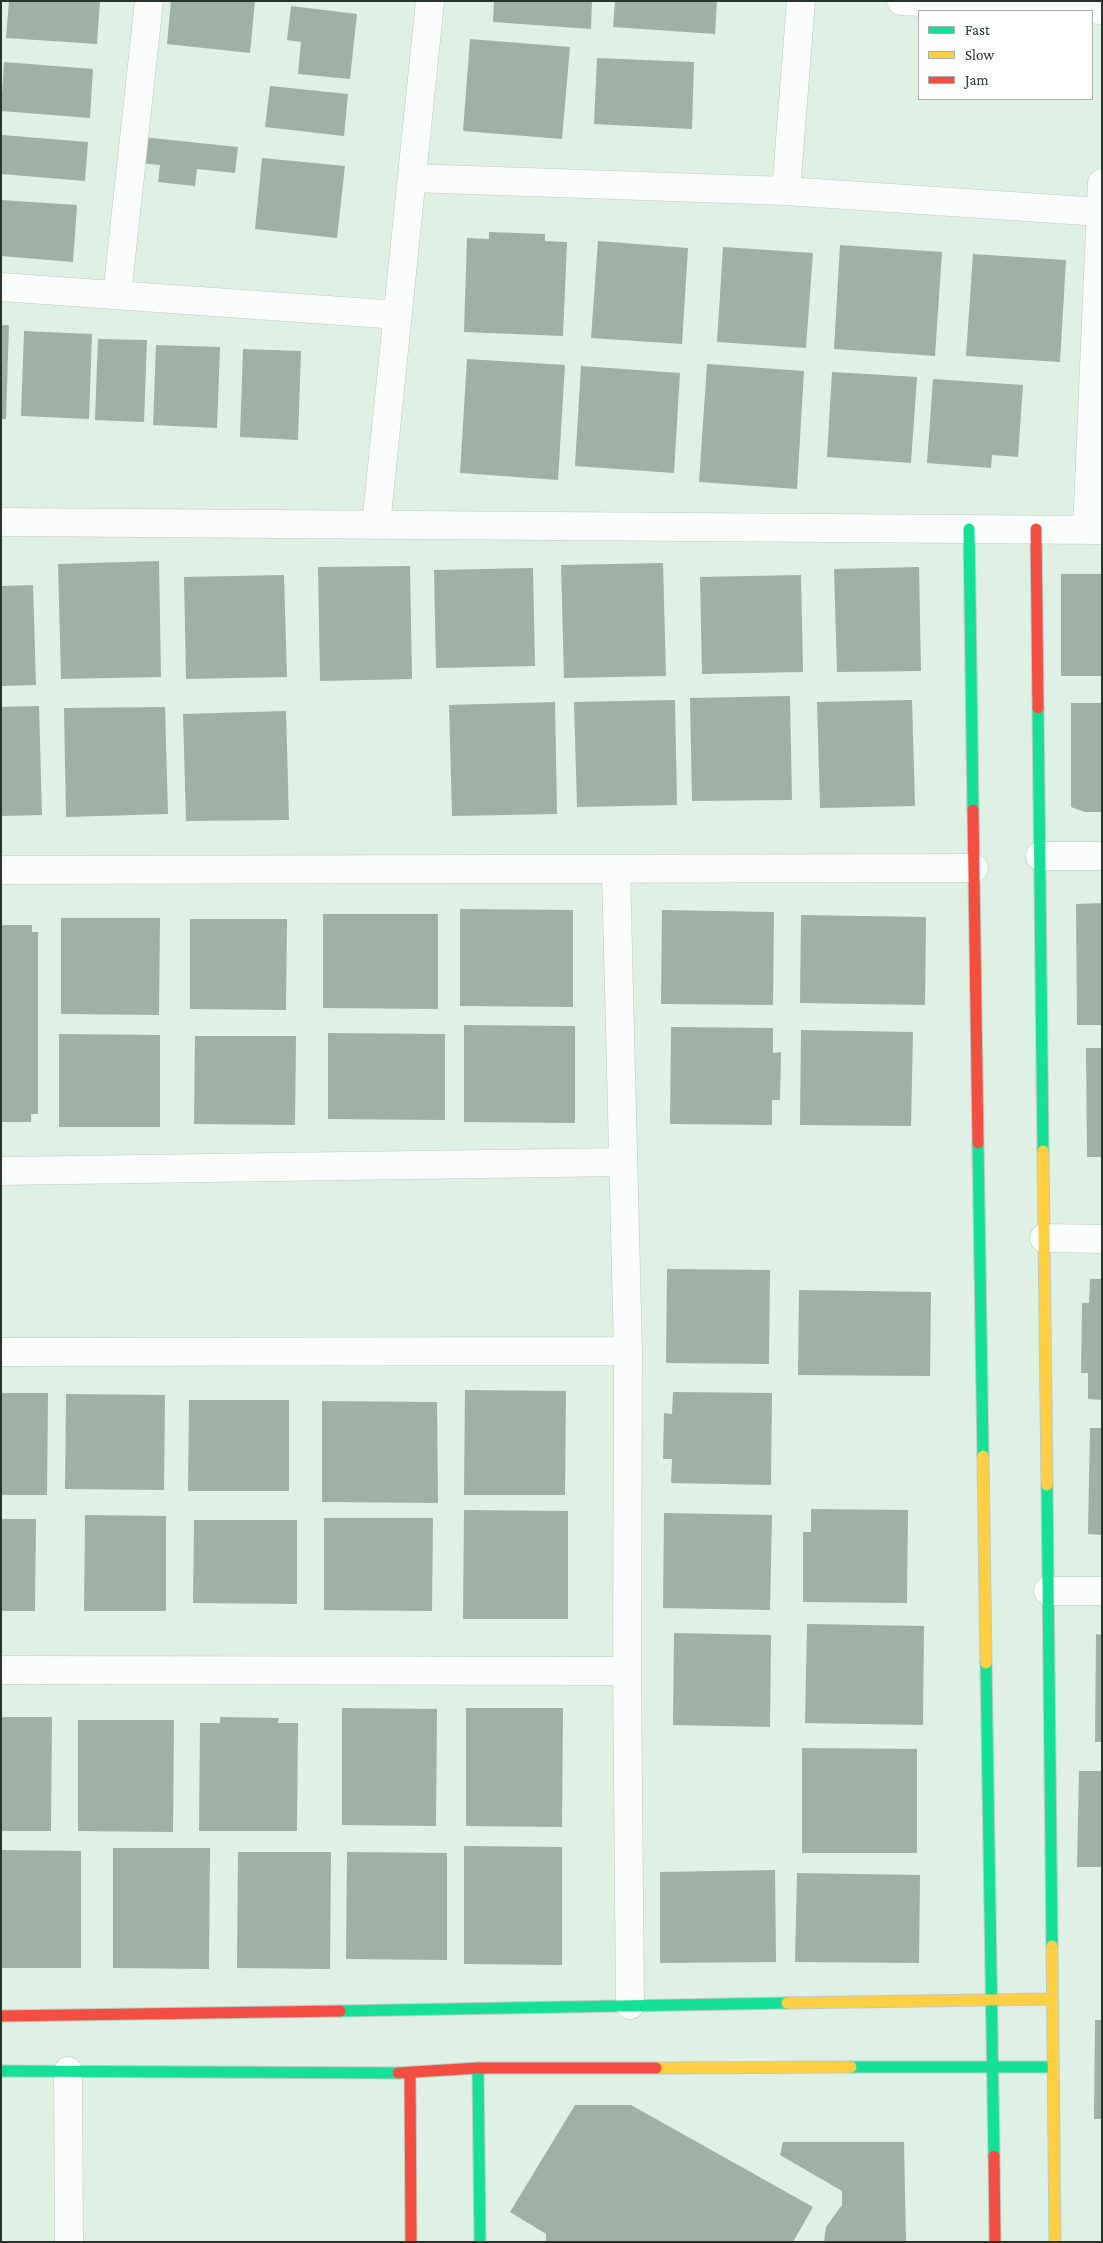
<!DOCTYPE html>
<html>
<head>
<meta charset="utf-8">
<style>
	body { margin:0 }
	#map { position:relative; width:1103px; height:2243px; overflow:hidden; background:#dff0e5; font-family:"Crimson Pro",serif }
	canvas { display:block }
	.frame { position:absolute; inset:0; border:2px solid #28332c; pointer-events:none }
	.legend { position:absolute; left:918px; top:10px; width:175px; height:90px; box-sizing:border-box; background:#fff; border:1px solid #a9adab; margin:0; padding:6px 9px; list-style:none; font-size:15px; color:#28332c }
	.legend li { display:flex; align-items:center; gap:10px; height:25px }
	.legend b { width:25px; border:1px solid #a9adab }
</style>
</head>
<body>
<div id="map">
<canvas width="1103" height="2243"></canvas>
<div class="frame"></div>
<ul class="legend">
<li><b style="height:6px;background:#16e098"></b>Fast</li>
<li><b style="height:6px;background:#ffcf43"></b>Slow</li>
<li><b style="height:6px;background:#f24e42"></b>Jam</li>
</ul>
</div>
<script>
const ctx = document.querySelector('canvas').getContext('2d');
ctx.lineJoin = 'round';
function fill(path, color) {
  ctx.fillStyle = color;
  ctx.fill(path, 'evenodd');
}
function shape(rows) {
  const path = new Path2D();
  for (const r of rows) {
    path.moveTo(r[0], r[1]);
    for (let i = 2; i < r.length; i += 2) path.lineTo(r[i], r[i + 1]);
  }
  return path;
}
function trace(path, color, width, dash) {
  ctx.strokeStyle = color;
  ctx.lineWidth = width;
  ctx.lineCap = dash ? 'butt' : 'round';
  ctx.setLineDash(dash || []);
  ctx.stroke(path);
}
fill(shape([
	[9,1,100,1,97,44,6,38],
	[171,1,255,1,250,53,167,44],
	[494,1,592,1,591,29,493,22],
	[615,1,717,1,715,34,613,27],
	[291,6,357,14,350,79,298,74,301,42,287,40],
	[470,39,570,47,562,139,463,131],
	[597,58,694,62,692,129,594,124],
	[4,62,93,69,90,118,1,111],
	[270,86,348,94,344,136,265,127],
	[2,135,88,142,85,181,1,174],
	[142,137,238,147,235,173,197,169,195,186,158,182,160,165,139,163],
	[262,158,345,166,337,238,255,229],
	[1,200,77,205,73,262,1,256],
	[489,232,545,234,545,241,567,242,563,336,464,332,467,238,489,239],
	[598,241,688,248,682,344,591,338],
	[840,245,942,252,935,356,834,349],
	[723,247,813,253,806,348,717,342],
	[973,254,1066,260,1060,362,966,356],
	[1,325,9,325,6,419,1,419],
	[24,331,92,334,89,419,21,416],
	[98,339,147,340,144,422,95,420],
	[156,345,220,347,217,428,153,425],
	[243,349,301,351,298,440,240,437],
	[467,359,565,365,558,480,460,473],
	[707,364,804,371,797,489,699,482],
	[581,366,680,373,674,473,575,466],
	[832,372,917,377,911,463,827,457],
	[933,379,1023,385,1018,457,992,455,991,468,927,463],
	[159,561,161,677,61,679,58,564],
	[663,563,666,676,564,678,561,565],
	[410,566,412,679,320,681,318,567],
	[919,567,921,671,837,672,834,569],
	[533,568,535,666,436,668,434,570],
	[1061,574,1102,574,1102,676,1061,676],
	[284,575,287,677,186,679,184,577],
	[801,575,803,672,702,674,700,577],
	[33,585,36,685,1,686,1,586],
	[790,696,792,800,692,801,690,698],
	[675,700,677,805,577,807,574,702],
	[912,700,915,806,820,808,817,702],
	[555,702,557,814,452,816,449,705],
	[1071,703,1102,703,1102,812,1085,812,1071,807],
	[39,706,42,815,1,816,1,707],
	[165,707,168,814,66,817,64,708],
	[286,711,289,820,186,821,183,714],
	[1102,903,1102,1025,1077,1025,1076,904],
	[460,909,573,910,573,1007,460,1006],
	[662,910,774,912,773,1005,661,1004],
	[323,914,438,914,438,1009,323,1008],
	[801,915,926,917,925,1005,800,1003],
	[61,918,160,918,159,1015,61,1014],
	[190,919,287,919,286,1010,190,1009],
	[1,925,32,925,32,932,38,932,38,1114,31,1114,31,1122,1,1122],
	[464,1025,575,1026,575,1123,464,1122],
	[671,1027,773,1028,773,1053,781,1052,780,1100,772,1100,772,1125,670,1124],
	[801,1030,913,1032,911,1126,800,1125],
	[328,1033,445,1034,445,1120,328,1119],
	[59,1034,160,1035,160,1127,59,1127],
	[195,1036,296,1036,295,1125,194,1124],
	[1086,1048,1102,1048,1102,1157,1087,1157],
	[667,1269,770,1270,769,1364,666,1363],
	[1090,1279,1102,1279,1102,1400,1088,1399,1088,1373,1081,1373,1082,1303,1089,1303],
	[799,1290,931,1292,930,1376,798,1375],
	[465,1390,566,1391,565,1495,464,1495],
	[673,1392,772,1393,771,1485,671,1483,672,1459,663,1459,664,1413,672,1414],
	[1,1393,48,1393,47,1495,1,1495],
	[66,1394,165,1395,164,1490,65,1489],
	[189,1400,289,1400,289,1491,188,1491],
	[322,1401,437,1402,438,1503,322,1502],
	[1090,1428,1102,1428,1102,1535,1088,1534],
	[811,1509,908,1510,907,1603,803,1602,803,1532,811,1532],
	[464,1510,568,1511,568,1619,463,1619],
	[664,1513,772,1515,770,1610,663,1608],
	[85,1515,166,1516,166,1611,84,1611],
	[324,1518,433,1518,432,1611,324,1610],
	[1,1519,36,1519,35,1611,1,1611],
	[194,1520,297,1520,297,1604,193,1603],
	[807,1624,924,1626,923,1725,805,1723],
	[674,1633,771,1635,770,1727,673,1725],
	[1096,1634,1102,1635,1102,1742,1095,1742],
	[342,1708,437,1709,436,1826,342,1825],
	[466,1708,563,1708,562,1827,466,1826],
	[1,1717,52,1717,51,1831,1,1831],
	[220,1717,279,1718,278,1723,298,1723,297,1831,199,1831,200,1723,220,1723],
	[78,1720,174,1720,173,1832,78,1831],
	[802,1748,917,1749,917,1853,802,1853],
	[1079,1771,1102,1771,1102,1867,1077,1867],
	[464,1846,562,1847,562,1965,464,1964],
	[113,1848,210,1848,209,1969,113,1968],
	[1,1850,81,1851,81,1968,1,1968],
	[238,1852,331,1852,330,1969,237,1968],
	[347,1852,447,1853,447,1960,346,1959],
	[775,1870,776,1962,660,1963,660,1872],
	[797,1873,920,1875,919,1963,795,1962],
	[1095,2020,1102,2020,1102,2119,1094,2119],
	[575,2105,631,2105,813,2207,793,2242,546,2242,546,2234,510,2212],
	[783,2142,904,2142,906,2242,824,2242,826,2227,842,2205,842,2191,780,2155]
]), '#9fb0a5');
const street = shape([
	[901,1,1102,10],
	[412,178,786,191,1101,212],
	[786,191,801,1],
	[1,287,398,315],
	[117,295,149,1],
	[1,522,1102,530],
	[376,525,430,1],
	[1087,530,1102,183],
	[1040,856,1102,856],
	[1,870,974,868],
	[616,870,628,1351,627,1671,630,2005],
	[1,1171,623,1162],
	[1044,1238,1102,1239],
	[1,1352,628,1351],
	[1048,1591,1102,1591],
	[1,1670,627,1671],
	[68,2071,69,2242]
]);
const fast = shape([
	[969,529,973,810],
	[1038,708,1043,1151],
	[978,1143,983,1456],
	[1047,1485,1052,1946],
	[986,1663,994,2156],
	[340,2011,787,2003],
	[851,2067,1053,2067],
	[478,2068,480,2242],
	[1,2071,398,2073]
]);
const slow = shape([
	[1043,1151,1047,1485],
	[983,1456,986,1663],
	[1052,1946,1055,2242],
	[787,2003,1052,1999],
	[656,2068,851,2067]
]);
const jam = shape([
	[1036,529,1038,708],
	[973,810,978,1143],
	[1,2016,340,2011],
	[398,2073,478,2068,656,2068],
	[410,2073,411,2242],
	[994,2156,995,2242]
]);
trace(street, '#bdcac2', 29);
trace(fast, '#bdcac2', 13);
trace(slow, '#bdcac2', 13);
trace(jam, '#bdcac2', 13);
trace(street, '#fafdfb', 28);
trace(fast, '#16e098', 11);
trace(slow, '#ffcf43', 11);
trace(jam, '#f24e42', 11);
</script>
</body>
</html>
